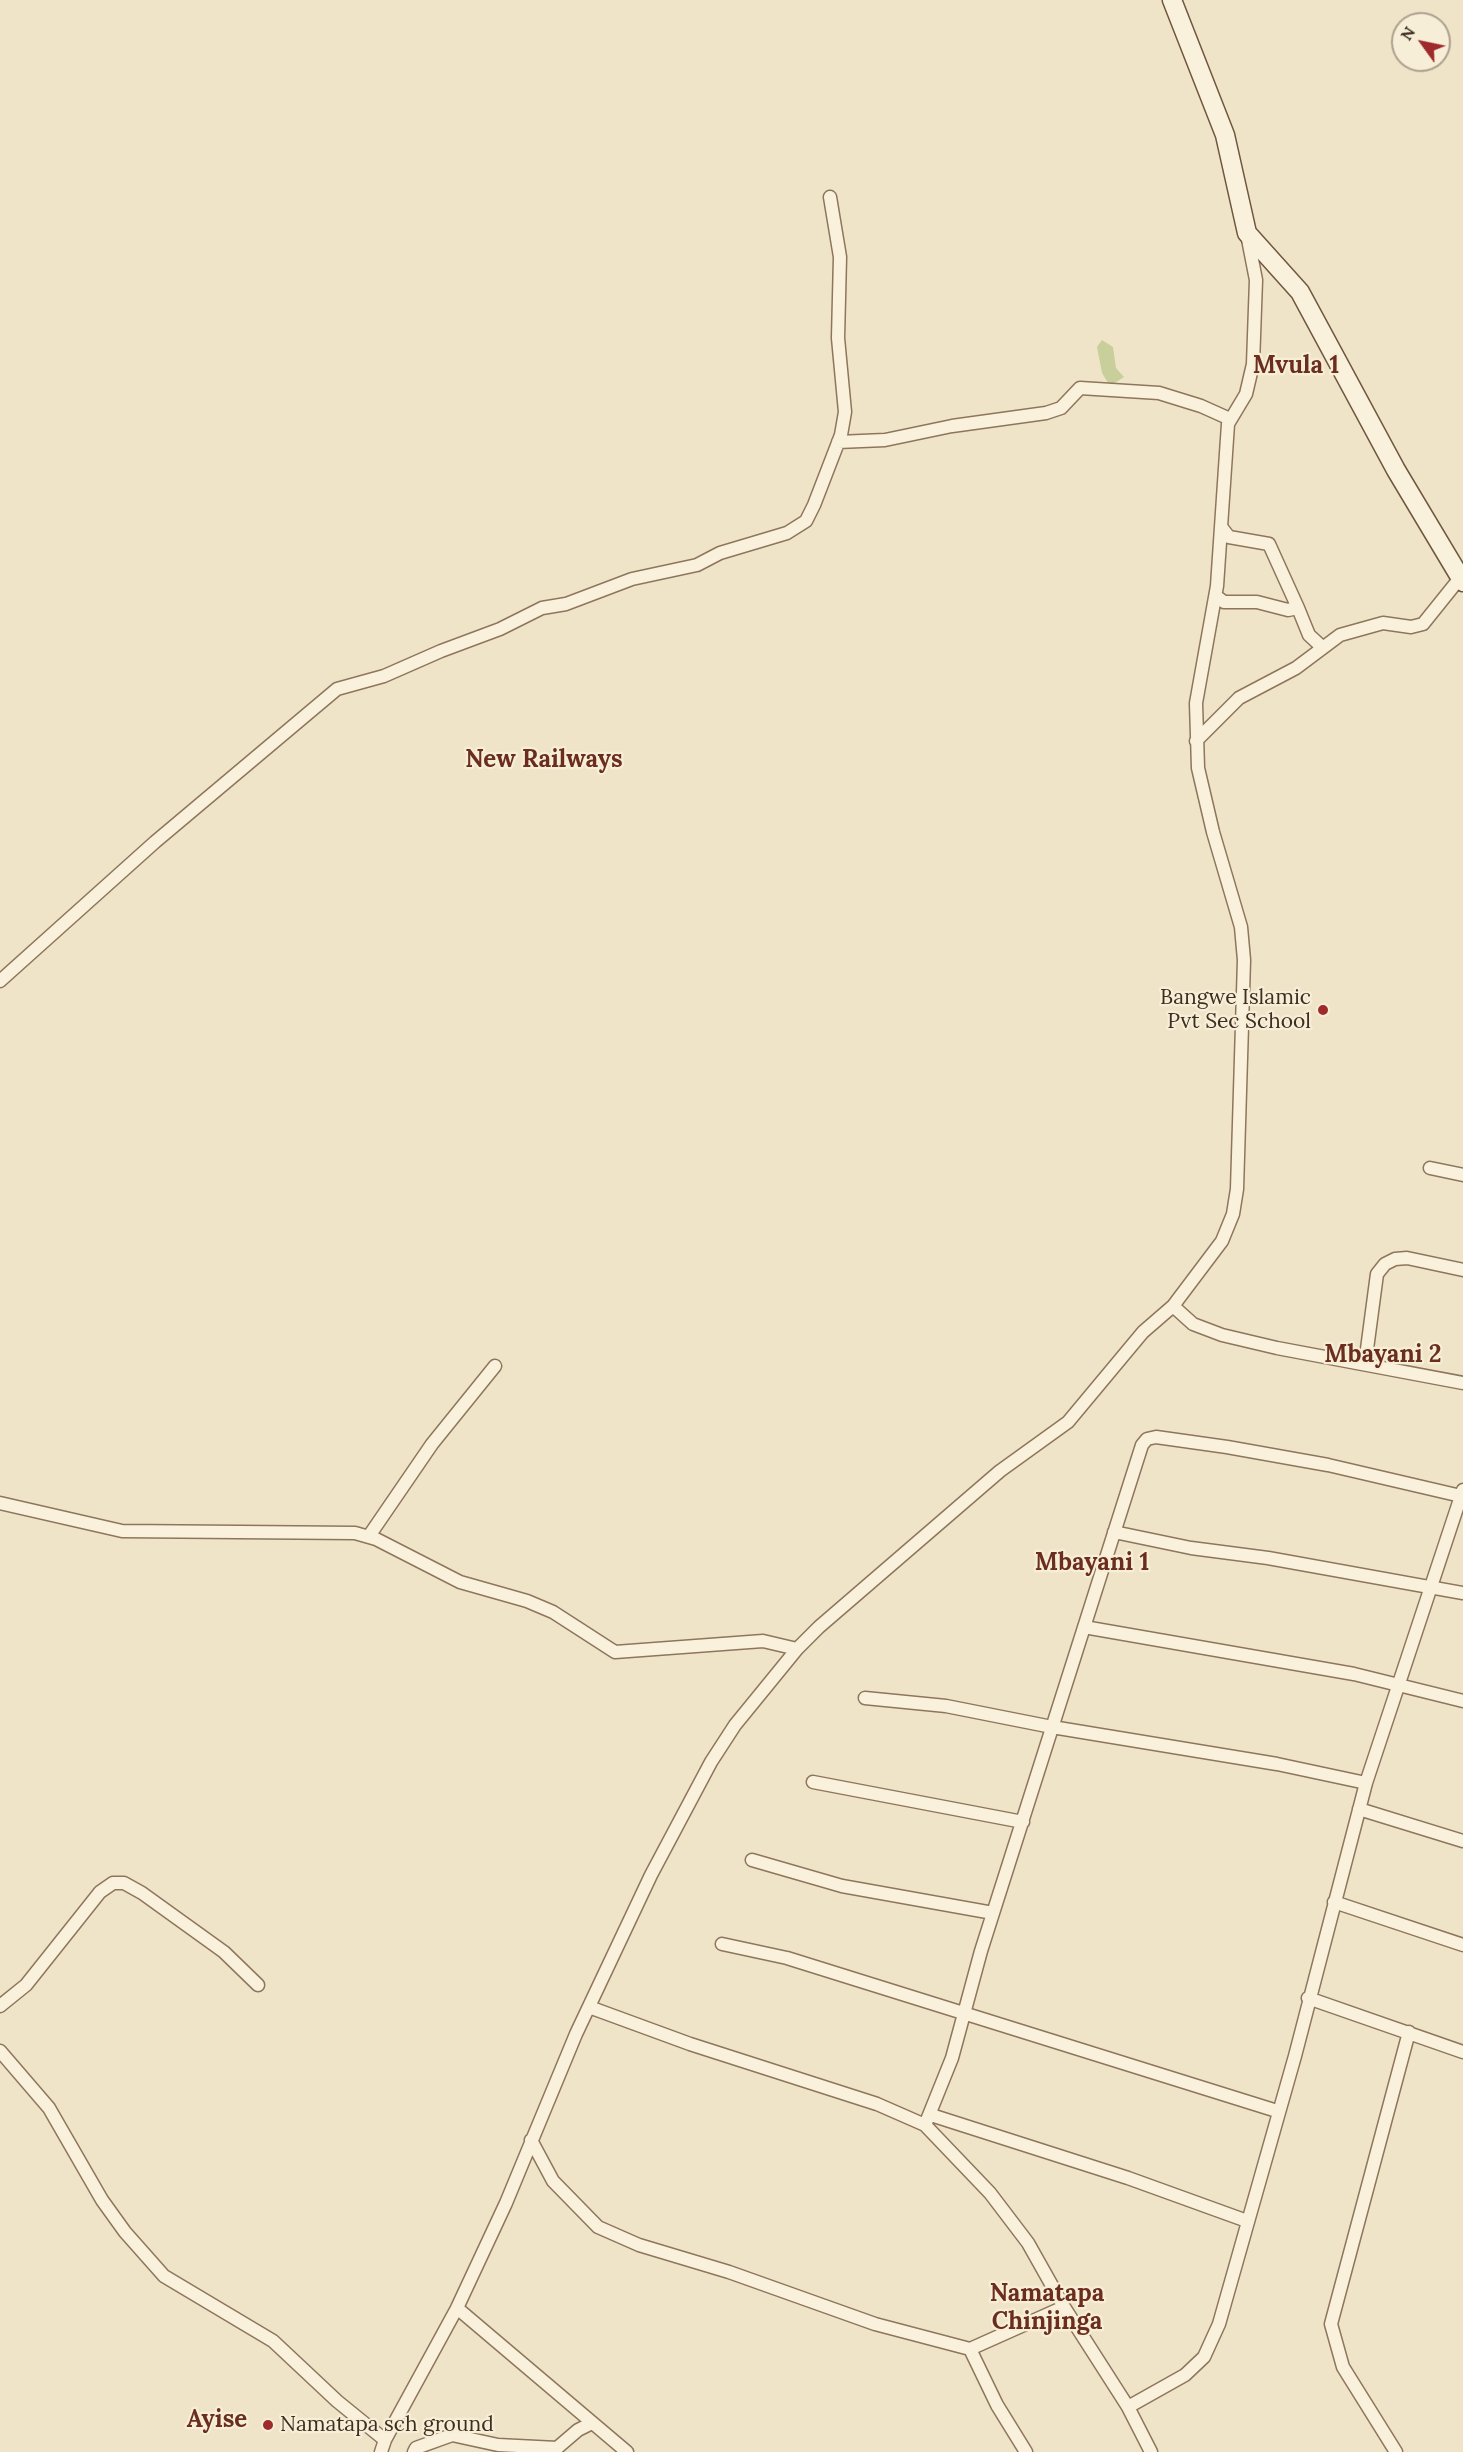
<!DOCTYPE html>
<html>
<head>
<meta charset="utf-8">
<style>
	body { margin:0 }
	#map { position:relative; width:1463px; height:2452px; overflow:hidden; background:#f0e4c8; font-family:Lora,serif }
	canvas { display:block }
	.north { position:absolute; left:1391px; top:12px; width:60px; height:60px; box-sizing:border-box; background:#f7eed8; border:2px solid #ada18e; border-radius:50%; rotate:303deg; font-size:16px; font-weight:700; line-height:24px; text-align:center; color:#3d2e20 }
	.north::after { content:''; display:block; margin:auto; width:21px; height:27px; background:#9e2a2b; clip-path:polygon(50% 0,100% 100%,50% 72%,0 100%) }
</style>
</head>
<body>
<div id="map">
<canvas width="1463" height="2452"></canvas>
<div class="north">N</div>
</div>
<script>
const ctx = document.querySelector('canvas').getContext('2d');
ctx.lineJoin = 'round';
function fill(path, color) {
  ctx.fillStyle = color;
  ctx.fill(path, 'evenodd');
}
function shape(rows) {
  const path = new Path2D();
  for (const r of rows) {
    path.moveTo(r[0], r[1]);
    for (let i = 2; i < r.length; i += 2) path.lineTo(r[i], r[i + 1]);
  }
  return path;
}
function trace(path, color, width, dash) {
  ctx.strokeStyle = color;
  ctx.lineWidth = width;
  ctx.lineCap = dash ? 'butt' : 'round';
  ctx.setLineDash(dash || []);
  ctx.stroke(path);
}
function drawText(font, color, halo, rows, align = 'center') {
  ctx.font = font + ' Lora,serif';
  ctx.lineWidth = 4.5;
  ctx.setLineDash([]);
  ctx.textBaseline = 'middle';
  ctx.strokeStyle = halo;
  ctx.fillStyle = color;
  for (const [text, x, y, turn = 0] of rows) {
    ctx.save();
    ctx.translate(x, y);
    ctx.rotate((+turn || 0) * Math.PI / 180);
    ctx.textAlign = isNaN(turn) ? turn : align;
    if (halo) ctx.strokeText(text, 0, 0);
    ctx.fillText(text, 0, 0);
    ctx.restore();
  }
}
fill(shape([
	[1102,340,1113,347,1116,368,1124,377,1110,386,1102,373,1097,347]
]), '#c9cf9b');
const street = shape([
	[838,442,885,440,952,426,1046,413,1061,408,1080,388,1159,393,1201,406,1230,419],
	[1222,528,1229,537,1269,544,1298,608],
	[1216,596,1224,602,1257,602,1288,610,1298,608,1309,635,1322,647],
	[1196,741,1239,698,1296,668,1340,635,1383,623,1411,627,1423,624,1460,578],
	[0,981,155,842,337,689,384,676,441,651,500,629,542,608,566,604,632,579,697,565,720,553,787,533,806,521,814,505,841,435,845,412,838,338,840,257,830,197],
	[1430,1168,1463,1175],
	[1173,1306,1193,1324,1222,1335,1277,1348,1463,1383],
	[1365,1364,1377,1274,1385,1264,1395,1259,1407,1258,1463,1270],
	[0,1503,122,1531,355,1533,376,1539,460,1582,527,1601,553,1612,615,1652,763,1641,797,1649],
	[1114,1532,1191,1548,1268,1558,1463,1593],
	[369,1536,432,1444,495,1366],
	[1084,1627,1354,1674,1463,1701],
	[865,1698,946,1706,1052,1727,1277,1764,1366,1783],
	[813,1782,1023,1822],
	[1359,1809,1463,1841],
	[752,1860,842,1886,993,1913],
	[1334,1902,1463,1945],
	[722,1944,787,1958,1277,2111],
	[1308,1998,1463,2052],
	[0,2006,26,1985,100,1892,113,1883,124,1883,142,1893,224,1952,258,1985],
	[589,2007,690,2044,877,2104,925,2125,990,2193,1028,2243,1064,2307,1128,2407,1151,2452],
	[0,2051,49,2108,102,2200,125,2232,164,2276,273,2341,337,2401,385,2440],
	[931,2115,1128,2178,1247,2221],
	[925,2125,952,2058,981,1951,1142,1445,1147,1439,1156,1437,1227,1447,1328,1465,1461,1496],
	[531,2140,553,2181,598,2227,639,2245,729,2272,875,2324,970,2349,1064,2307],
	[457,2308,627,2452],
	[970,2349,997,2405,1026,2452],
	[1128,2407,1185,2375,1204,2357,1219,2324,1295,2056,1366,1783,1463,1490],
	[381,2452,385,2440,457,2308,506,2203,576,2034,651,1875,711,1762,735,1725,797,1649,819,1627,1000,1471,1068,1422,1143,1332,1173,1306,1222,1241,1233,1214,1237,1189,1244,960,1241,927,1213,832,1198,768,1196,703,1217,586,1228,424,1246,394,1253,364,1256,280,1247,234],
	[414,2452,416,2448,452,2435,498,2445,557,2448,578,2430,592,2423],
	[1396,2452,1343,2367,1331,2324,1409,2032]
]);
const secondary = shape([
	[1172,0,1225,135,1247,233,1300,292,1396,470,1463,582]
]);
trace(street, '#8d765c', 15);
trace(secondary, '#6f573f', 21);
trace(street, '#faf1dc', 12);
trace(secondary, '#faf1dc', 18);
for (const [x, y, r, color] of [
	[1323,1010,6,"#9e2a2b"],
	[268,2425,6,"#9e2a2b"]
]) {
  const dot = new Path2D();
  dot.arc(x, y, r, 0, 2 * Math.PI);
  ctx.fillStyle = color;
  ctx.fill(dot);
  trace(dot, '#f7eed8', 2);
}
drawText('21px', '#3d2e20', '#f7eed8', [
	["Bangwe Islamic",1311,998],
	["Pvt Sec School",1311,1022],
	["Namatapa sch ground",280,2425,"left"]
], 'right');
drawText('bold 24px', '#6b2e1e', '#f7eed8', [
	["Mvula 1",1296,366],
	["New Railways",544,760],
	["Mbayani 2",1383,1355],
	["Mbayani 1",1092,1563],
	["Namatapa",1047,2294],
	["Chinjinga",1047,2322],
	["Ayise",217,2420]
]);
</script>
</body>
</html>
